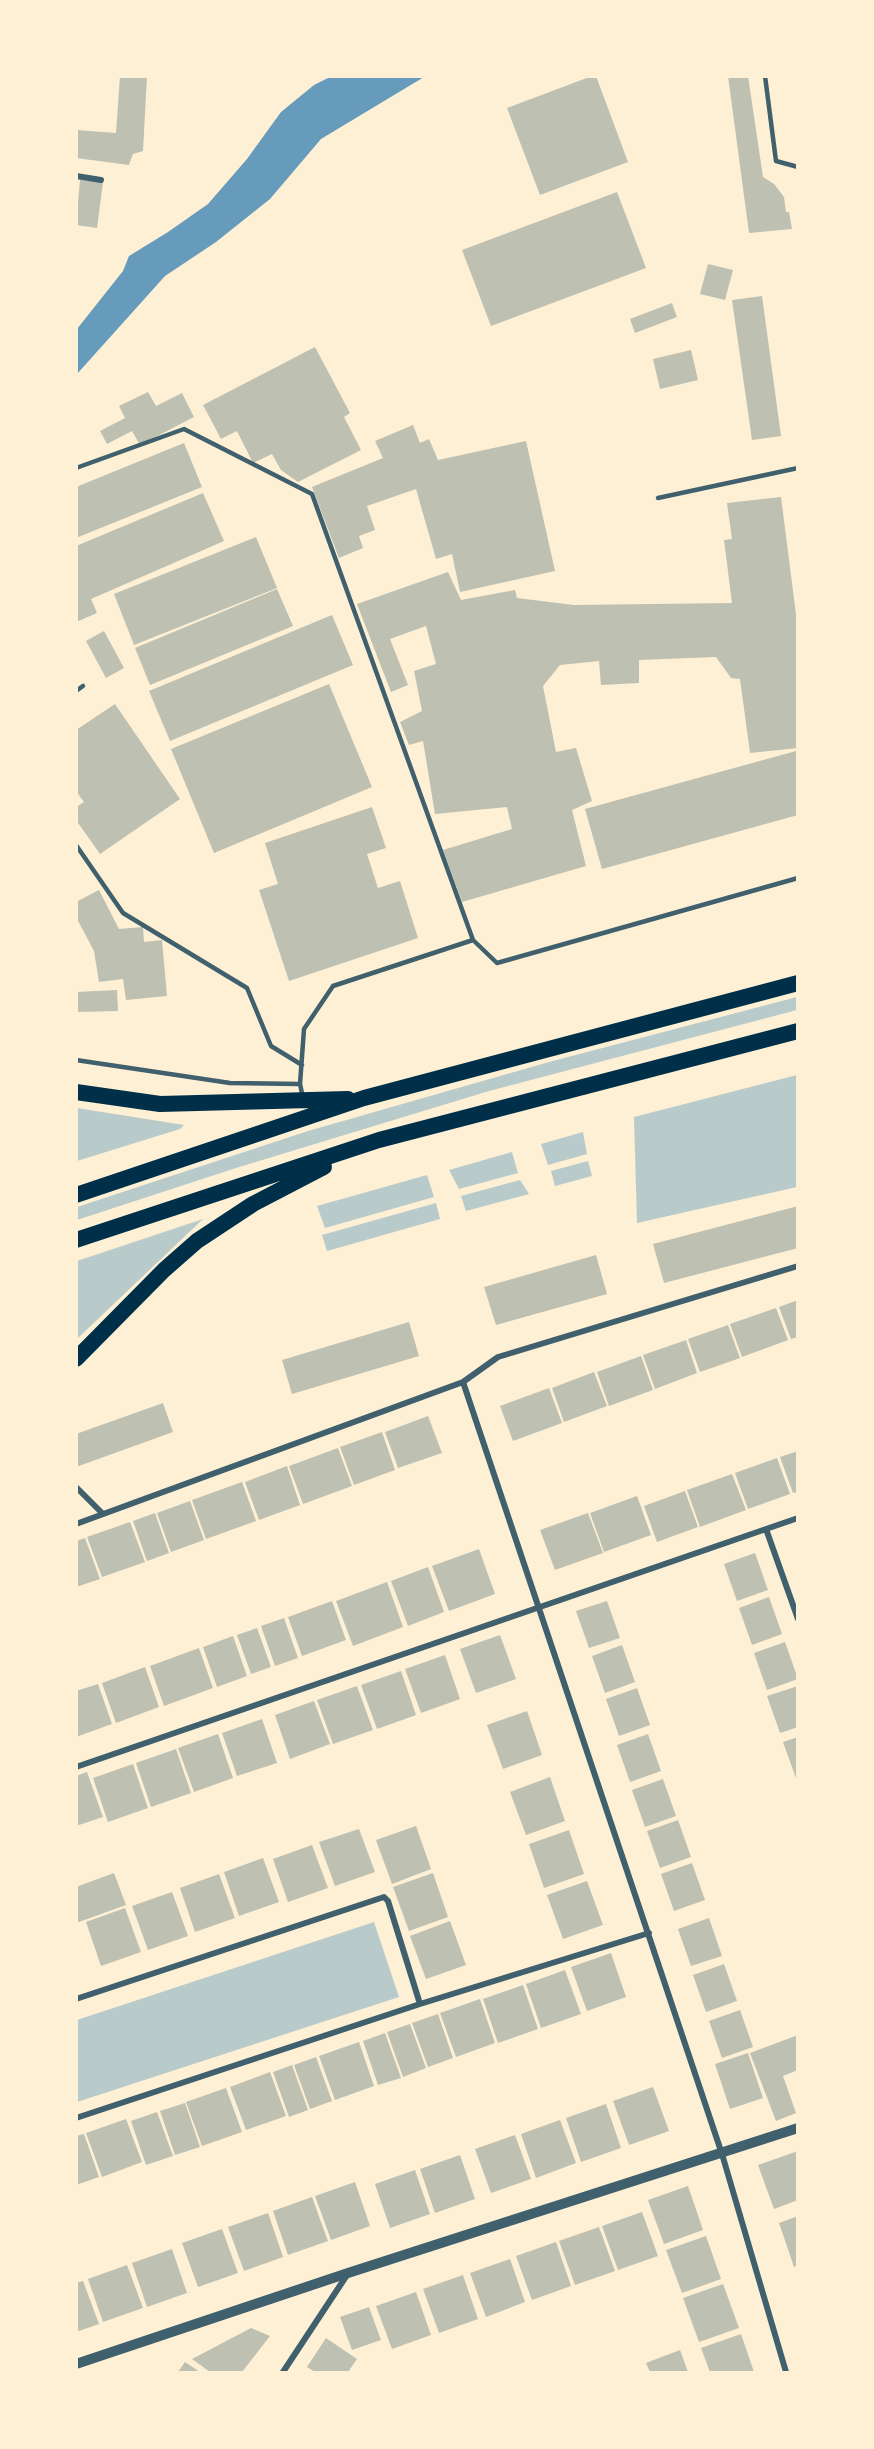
<!DOCTYPE html>
<html>
<head>
<meta charset="utf-8">
<style>
	body { margin:0 }
	#map { position:relative; width:874px; height:2449px; overflow:hidden; background:#fdf0d5; font-family:"Roboto Condensed",sans-serif }
	canvas { display:block }
	.frame { position:absolute; inset:0; border:78px solid #fdf0d5; pointer-events:none }
</style>
</head>
<body>
<div id="map">
<canvas width="874" height="2449"></canvas>
<div class="frame"></div>
</div>
<script>
const ctx = document.querySelector('canvas').getContext('2d');
ctx.lineJoin = 'round';
function fill(path, color) {
  ctx.fillStyle = color;
  ctx.fill(path, 'evenodd');
}
function shape(rows) {
  const path = new Path2D();
  for (const r of rows) {
    path.moveTo(r[0], r[1]);
    for (let i = 2; i < r.length; i += 2) path.lineTo(r[i], r[i + 1]);
  }
  return path;
}
function trace(path, color, width, dash) {
  ctx.strokeStyle = color;
  ctx.lineWidth = width;
  ctx.lineCap = dash ? 'butt' : 'round';
  ctx.setLineDash(dash || []);
  ctx.stroke(path);
}
fill(shape([
	[797,997,797,1010,489,1091,236,1168,77,1220,77,1207,308,1131,549,1062],
	[797,1075,797,1187,637,1223,634,1117],
	[76,1108,77,1108,184,1125,180,1129,77,1161],
	[583,1132,587,1154,548,1165,541,1144],
	[512,1152,518,1173,459,1189,449,1170],
	[588,1161,592,1176,555,1186,551,1171],
	[427,1175,434,1197,325,1228,317,1206],
	[520,1180,529,1194,466,1211,461,1196],
	[436,1203,440,1219,327,1251,322,1235],
	[203,1219,77,1339,77,1261],
	[374,1922,399,1997,77,2102,77,2020]
]), '#b9caca');
fill(shape([
	[330,77,424,77,321,139,270,199,216,242,165,276,77,374,77,329,123,271,129,256,168,232,208,204,247,159,281,112,314,85]
]), '#669bbc');
fill(shape([
	[120,76,147,76,143,151,133,154,129,165,76,158,76,130,116,133],
	[592,76,596,76,628,162,540,195,507,108],
	[728,76,748,76,763,177,774,184,784,197,786,212,789,212,792,229,749,233],
	[80,180,103,182,97,228,76,225],
	[617,192,646,268,491,326,462,250],
	[708,264,733,270,725,300,700,294],
	[762,296,781,436,752,440,732,300],
	[672,303,677,317,635,333,630,319],
	[315,347,350,413,344,417,361,450,298,482,281,470,272,454,253,463,237,431,221,439,203,405],
	[691,350,698,380,660,389,653,359],
	[148,392,156,406,182,393,194,417,140,445,132,431,107,444,100,431,125,418,119,406],
	[413,425,420,443,429,439,438,460,526,441,555,571,460,592,452,554,436,559,416,489,367,506,375,530,359,536,363,548,339,558,312,487,383,458,375,441],
	[184,443,202,487,76,538,76,487],
	[203,493,224,541,91,599,97,613,76,622,76,546],
	[781,497,798,630,798,748,750,753,740,679,731,678,716,657,639,660,639,683,601,685,599,661,560,665,543,686,556,752,576,748,592,801,572,810,586,866,462,902,443,850,512,829,507,807,435,814,423,741,409,745,400,722,422,711,414,671,436,664,426,626,390,639,408,685,391,692,357,604,448,572,461,600,515,590,517,598,574,605,732,603,724,540,732,539,727,503],
	[256,537,277,588,134,645,114,594],
	[277,589,293,626,150,685,135,648],
	[332,615,353,665,170,741,149,691],
	[104,631,124,668,106,678,86,641],
	[329,684,372,787,214,853,171,749],
	[115,704,180,799,100,854,76,820,76,807,84,802,76,791,76,730],
	[796,751,798,815,602,869,585,809],
	[372,807,386,848,367,854,378,888,400,881,418,938,289,981,259,890,278,884,265,843],
	[99,890,119,929,143,927,144,942,162,940,167,996,126,1000,123,979,99,982,94,951,76,917,76,902],
	[117,990,118,1011,76,1012,76,992],
	[798,1206,798,1248,664,1283,653,1244],
	[596,1255,607,1294,496,1325,484,1287],
	[798,1300,798,1337,791,1339,779,1307],
	[776,1308,788,1340,742,1357,730,1324],
	[409,1322,419,1356,292,1394,282,1360],
	[728,1325,740,1358,700,1372,688,1339],
	[686,1340,697,1373,655,1389,643,1355],
	[641,1356,653,1390,609,1406,597,1372],
	[594,1372,607,1406,564,1422,552,1388],
	[549,1388,562,1423,513,1441,500,1406],
	[163,1403,173,1432,76,1467,76,1434],
	[428,1416,442,1453,398,1468,385,1432],
	[382,1432,395,1470,354,1485,340,1447],
	[338,1448,352,1486,303,1504,289,1466],
	[798,1451,798,1492,793,1493,780,1457],
	[777,1458,790,1494,748,1509,735,1473],
	[287,1466,300,1505,259,1520,245,1482],
	[732,1474,746,1510,700,1527,687,1490],
	[242,1482,256,1521,206,1539,192,1500],
	[685,1491,698,1527,657,1542,644,1506],
	[637,1496,651,1535,604,1552,590,1513],
	[190,1501,204,1540,171,1552,157,1513],
	[155,1513,169,1553,147,1561,133,1521],
	[588,1513,603,1553,555,1570,540,1530],
	[130,1522,145,1562,102,1577,87,1537],
	[85,1538,100,1579,76,1587,76,1541],
	[479,1549,495,1594,449,1611,432,1566],
	[755,1553,768,1590,737,1601,724,1564],
	[428,1567,444,1612,408,1626,391,1581],
	[387,1582,403,1627,353,1646,336,1601],
	[769,1597,782,1634,752,1645,739,1608],
	[332,1601,346,1640,302,1656,288,1617],
	[607,1601,620,1638,589,1648,576,1611],
	[284,1618,298,1658,275,1666,261,1626],
	[257,1628,271,1667,251,1674,237,1635],
	[500,1635,516,1679,476,1693,460,1649],
	[233,1636,247,1676,217,1687,203,1647],
	[785,1642,798,1679,767,1690,754,1653],
	[622,1645,635,1682,605,1693,592,1656],
	[199,1648,213,1688,164,1706,150,1666],
	[445,1655,460,1699,421,1713,405,1669],
	[145,1667,159,1707,116,1723,102,1683],
	[401,1671,416,1715,377,1729,361,1685],
	[98,1684,112,1724,76,1737,76,1691],
	[357,1686,373,1730,333,1744,317,1700],
	[798,1686,798,1727,780,1733,767,1696],
	[637,1688,650,1725,619,1736,606,1699],
	[314,1701,330,1744,290,1759,275,1715],
	[527,1711,542,1755,503,1769,487,1725],
	[262,1719,277,1763,237,1776,222,1733],
	[218,1734,233,1778,194,1792,178,1748],
	[648,1734,661,1771,630,1782,617,1745],
	[798,1737,798,1781,797,1781,783,1742],
	[176,1749,191,1793,151,1807,136,1763],
	[133,1764,148,1808,108,1822,93,1778],
	[87,1772,103,1817,76,1826,76,1776],
	[550,1777,565,1821,526,1835,510,1792],
	[663,1779,676,1816,645,1827,632,1790],
	[678,1820,691,1857,660,1868,647,1831],
	[416,1826,431,1869,392,1884,376,1840],
	[359,1829,375,1872,335,1886,319,1842],
	[569,1830,584,1874,544,1888,529,1844],
	[312,1845,328,1888,288,1902,273,1859],
	[263,1858,279,1902,239,1916,224,1872],
	[692,1863,705,1900,674,1911,661,1874],
	[114,1873,126,1905,76,1923,76,1887],
	[433,1873,448,1917,409,1931,393,1887],
	[219,1874,235,1918,195,1932,180,1888],
	[587,1881,603,1925,563,1939,547,1895],
	[172,1892,188,1936,148,1950,132,1906],
	[125,1908,141,1952,101,1966,86,1922],
	[709,1918,722,1956,691,1966,678,1929],
	[450,1921,466,1965,426,1979,410,1936],
	[611,1953,626,1997,587,2011,571,1967],
	[724,1964,737,2001,706,2012,693,1975],
	[565,1970,581,2014,541,2028,526,1984],
	[523,1985,538,2029,498,2043,483,1999],
	[480,1999,495,2043,456,2057,440,2013],
	[740,2010,753,2047,722,2058,709,2021],
	[438,2014,453,2058,428,2067,412,2023],
	[410,2024,426,2068,403,2077,387,2032],
	[385,2033,401,2078,378,2085,363,2041],
	[798,2035,798,2070,783,2076,796,2113,776,2121,750,2053],
	[359,2042,374,2086,335,2100,319,2056],
	[748,2053,763,2098,730,2109,715,2064],
	[316,2057,332,2101,310,2109,294,2065],
	[292,2065,308,2110,289,2117,273,2072],
	[270,2072,286,2116,246,2130,230,2087],
	[653,2087,669,2131,629,2145,613,2101],
	[226,2088,242,2132,202,2146,186,2102],
	[185,2103,200,2147,175,2155,160,2111],
	[606,2104,621,2148,581,2162,566,2118],
	[157,2112,173,2156,146,2165,131,2121],
	[126,2119,142,2162,102,2177,86,2133],
	[560,2120,576,2163,536,2178,521,2134],
	[84,2134,99,2177,76,2185,76,2136],
	[515,2135,531,2179,491,2193,475,2149],
	[798,2151,798,2200,774,2209,758,2165],
	[460,2155,475,2199,435,2213,420,2169],
	[415,2170,430,2214,390,2228,375,2184],
	[355,2182,370,2226,331,2240,315,2196],
	[688,2186,703,2230,664,2244,648,2200],
	[312,2197,328,2241,288,2255,273,2211],
	[642,2212,658,2256,618,2270,602,2226],
	[268,2213,283,2257,244,2271,228,2227],
	[798,2216,798,2265,794,2267,779,2223],
	[599,2227,615,2271,575,2285,559,2241],
	[222,2229,238,2273,198,2287,182,2243],
	[706,2236,721,2279,682,2293,666,2250],
	[556,2242,571,2286,532,2300,516,2256],
	[172,2249,187,2293,147,2307,132,2263],
	[510,2259,525,2302,486,2317,470,2273],
	[127,2265,143,2308,103,2322,88,2279],
	[463,2275,478,2319,439,2333,423,2289],
	[83,2281,99,2324,76,2332,76,2283],
	[723,2284,739,2328,699,2342,683,2298],
	[416,2292,431,2335,392,2349,376,2306],
	[369,2307,381,2340,352,2350,340,2317],
	[251,2328,270,2336,242,2372,210,2372,192,2359],
	[741,2334,754,2372,710,2372,701,2348],
	[326,2338,357,2359,348,2372,315,2372,307,2367],
	[680,2350,688,2372,650,2372,646,2363],
	[185,2362,200,2372,178,2372]
]), '#bec0b2');
trace(shape([
	[765,76,776,161,798,167],
	[76,468,184,429,312,494,473,940],
	[658,498,798,468],
	[76,691,83,686],
	[76,845,123,913,247,988,271,1046,302,1065],
	[76,1060,230,1083,300,1084,303,1098],
	[300,1084,304,1029,333,986,473,940,497,963,798,878]
]), '#3f606c', 4.5);
trace(shape([
	[76,176,101,180],
	[463,1382,722,2154,786,2372],
	[76,1487,103,1514],
	[76,1524,463,1382,498,1357,798,1266],
	[766,1529,798,1619],
	[76,1767,798,1518],
	[76,1999,384,1897,388,1901,420,2004],
	[76,2118,420,2004,649,1933],
	[283,2372,347,2275]
]), '#3f606c', 6);
trace(shape([
	[76,2364,348,2273,798,2128]
]), '#3f606c', 10);
trace(shape([
	[76,1092,160,1104,348,1099],
	[76,1195,364,1098,798,983],
	[76,1240,379,1140,798,1031],
	[76,1359,164,1270,197,1241,253,1204,324,1167]
]), '#003049', 16);
</script>
</body>
</html>
